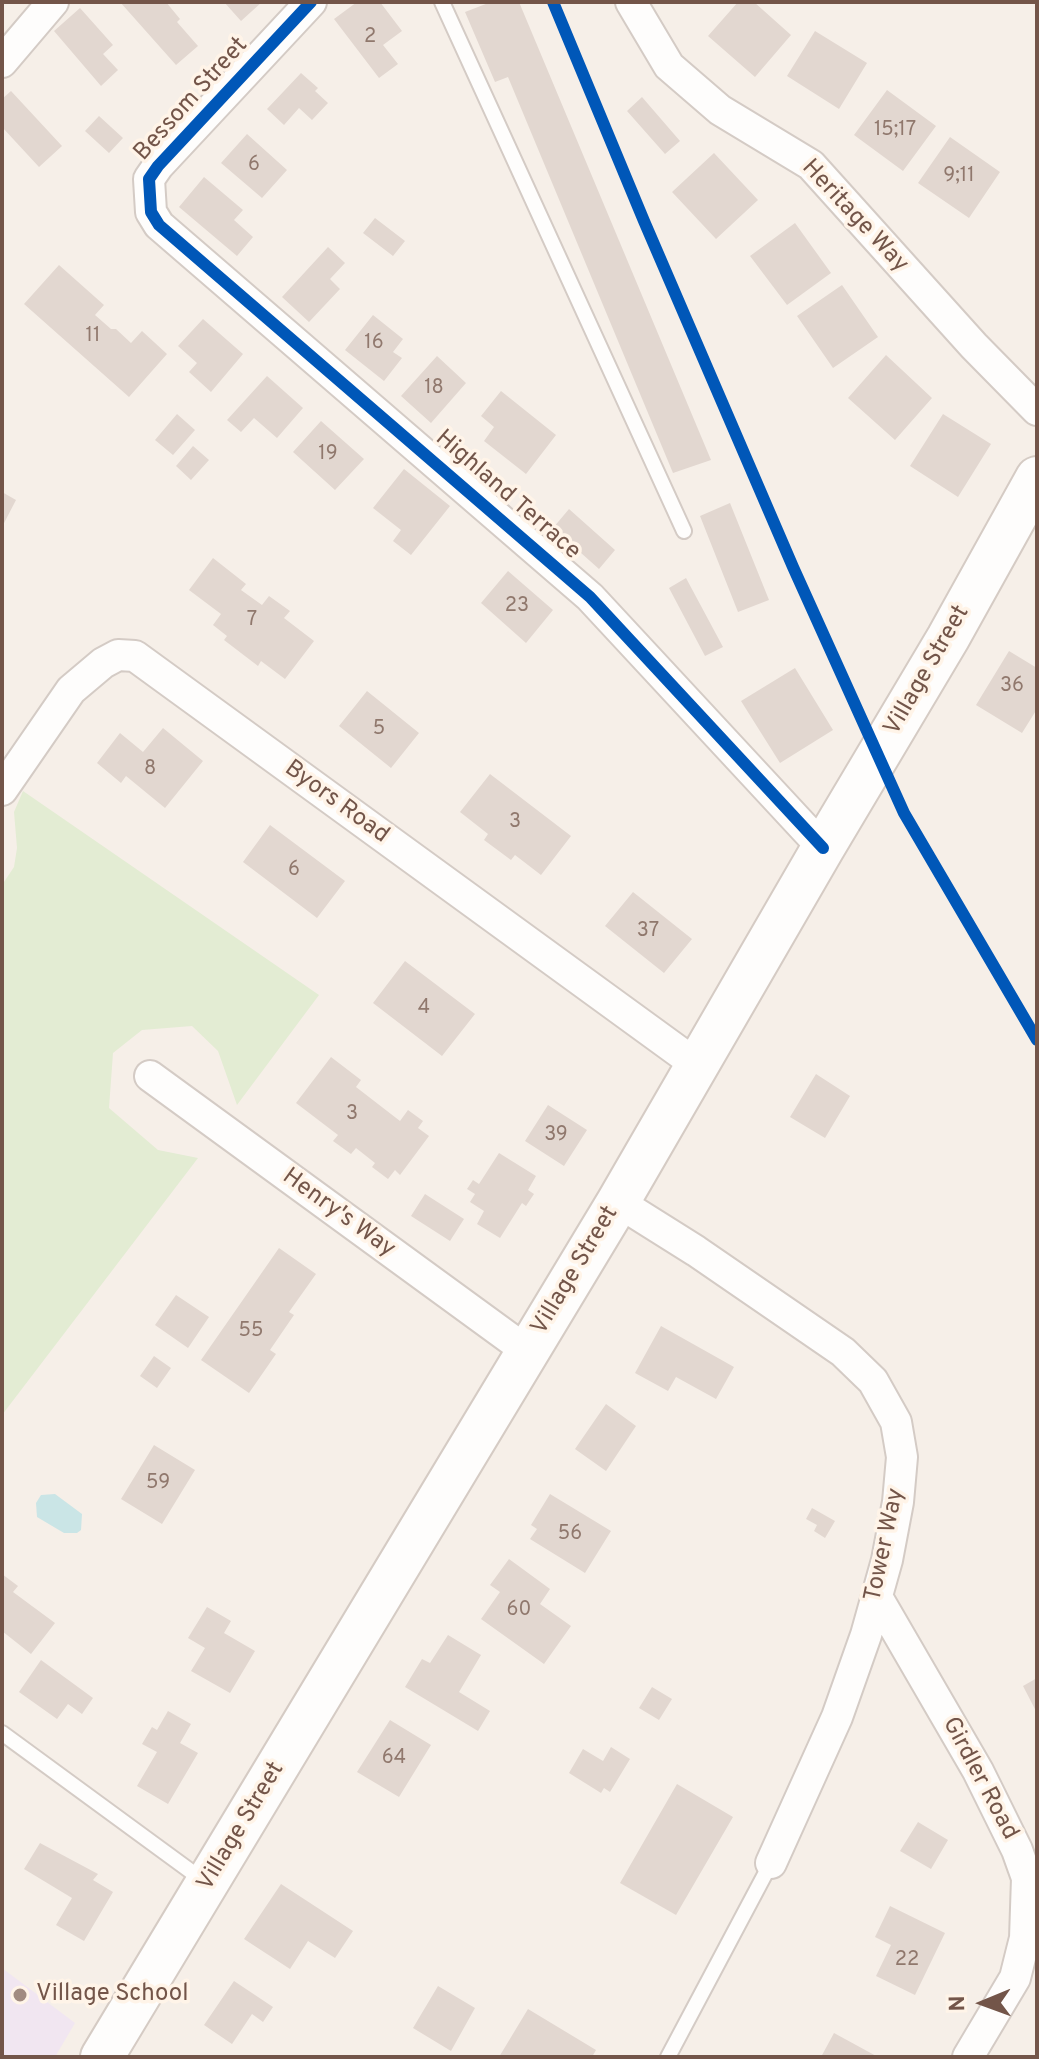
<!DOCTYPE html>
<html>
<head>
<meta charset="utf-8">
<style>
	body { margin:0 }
	#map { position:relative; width:1039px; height:2059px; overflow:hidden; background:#f6efe8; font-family:Overpass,sans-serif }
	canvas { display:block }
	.frame { position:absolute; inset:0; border:4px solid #735549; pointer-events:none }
	.north { position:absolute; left:943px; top:1963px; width:80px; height:80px; -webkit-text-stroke:6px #fff4e8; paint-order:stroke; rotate:269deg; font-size:22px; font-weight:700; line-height:32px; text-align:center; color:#735549 }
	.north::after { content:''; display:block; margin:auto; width:28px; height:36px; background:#735549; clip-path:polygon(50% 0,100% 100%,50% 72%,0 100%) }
</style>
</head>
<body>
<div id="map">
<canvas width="1039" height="2059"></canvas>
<div class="frame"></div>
<div class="north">N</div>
</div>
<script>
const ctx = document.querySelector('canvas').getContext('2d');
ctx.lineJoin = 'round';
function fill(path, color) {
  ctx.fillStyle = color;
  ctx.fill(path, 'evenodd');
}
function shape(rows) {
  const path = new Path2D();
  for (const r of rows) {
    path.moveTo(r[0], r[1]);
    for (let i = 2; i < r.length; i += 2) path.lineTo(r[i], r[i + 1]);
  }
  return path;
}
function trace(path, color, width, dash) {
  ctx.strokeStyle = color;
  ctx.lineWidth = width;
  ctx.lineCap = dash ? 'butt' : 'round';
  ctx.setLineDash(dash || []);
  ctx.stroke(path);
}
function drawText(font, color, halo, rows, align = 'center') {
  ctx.font = font + ' Overpass,sans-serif';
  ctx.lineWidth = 7;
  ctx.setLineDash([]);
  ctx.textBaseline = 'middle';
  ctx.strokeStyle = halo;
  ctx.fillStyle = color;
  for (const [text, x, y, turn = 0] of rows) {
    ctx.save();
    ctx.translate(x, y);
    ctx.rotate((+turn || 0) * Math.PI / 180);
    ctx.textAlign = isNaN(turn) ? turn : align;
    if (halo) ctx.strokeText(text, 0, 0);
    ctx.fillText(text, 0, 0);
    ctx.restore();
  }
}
fill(shape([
	[2,1968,75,2023,55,2057,2,2057]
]), '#f1e6f1');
fill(shape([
	[23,791,319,995,237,1105,218,1051,192,1026,142,1030,113,1053,109,1108,158,1150,198,1158,2,1415,2,885,14,867,17,848,14,812]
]), '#e3ecd3');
fill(shape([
	[55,1494,82,1514,81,1530,77,1533,64,1533,37,1517,36,1503,41,1495]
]), '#cae5e6');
fill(shape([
	[120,2,166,2,180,19,177,22,198,46,176,65],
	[224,2,262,2,241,21],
	[357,2,380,2,402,31,383,45,398,64,379,78,334,19],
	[491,2,519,2,711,460,673,473,508,77,495,82,465,12],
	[738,2,754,2,791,35,755,77,708,36],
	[80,8,113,45,103,54,118,70,101,86,54,31],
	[815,31,867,63,839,109,787,76],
	[301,73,318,88,315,91,328,103,312,120,299,108,284,125,267,109],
	[887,90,936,126,903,171,854,135],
	[11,91,62,146,39,167,2,127,2,99],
	[642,97,680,141,665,154,627,111],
	[99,116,123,138,109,153,85,131],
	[247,134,287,170,262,198,221,163],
	[950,137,1000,172,969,218,918,183],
	[714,153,758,200,716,239,672,192],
	[204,177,243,210,234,220,253,237,237,256,179,207],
	[375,218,405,241,393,256,363,233],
	[795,223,831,273,787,305,750,256],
	[328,247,345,263,330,279,340,289,309,322,282,297],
	[59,265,104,305,95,315,111,329,116,329,131,343,142,331,167,354,129,397,24,304],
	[842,285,878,337,833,368,797,316],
	[373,315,403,339,393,352,402,358,384,381,345,350],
	[203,319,243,354,211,392,189,372,197,363,178,346],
	[886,355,932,398,895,440,848,398],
	[437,356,466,383,431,423,401,396],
	[267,376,303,408,277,438,254,418,241,432,227,420],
	[501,391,556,435,526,474,484,441,494,427,481,416],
	[177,414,195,430,173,455,155,440],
	[943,414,991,444,958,497,910,466],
	[321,421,364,459,335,490,293,452],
	[193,446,209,460,191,480,176,466],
	[404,469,450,506,411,555,393,541,401,530,373,508],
	[2,492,16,500,2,527],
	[730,503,769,600,738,612,700,516],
	[569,509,615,550,599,569,553,528],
	[213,558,246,584,241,590,262,605,269,596,290,611,284,618,314,641,285,679,261,661,258,666,224,640,227,636,213,625,221,614,189,590],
	[508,571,553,610,526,643,481,603],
	[686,578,723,647,705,656,669,588],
	[1009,651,1037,668,1037,709,1022,733,976,705],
	[795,668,833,730,780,763,741,701],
	[367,691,419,733,391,768,339,726],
	[163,728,203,761,165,808,126,776,121,783,97,763,120,733,143,752],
	[490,774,571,836,541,875,515,855,511,860,484,840,488,834,460,812],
	[270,825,345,881,317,918,243,862],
	[633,892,692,939,664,973,605,926],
	[405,961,475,1014,442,1056,373,1003],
	[331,1057,361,1080,356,1087,400,1121,408,1110,423,1121,418,1128,429,1136,400,1175,395,1170,388,1179,372,1167,375,1163,356,1148,351,1154,333,1141,338,1135,296,1103],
	[816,1074,850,1096,825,1138,790,1117],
	[548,1105,587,1130,564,1166,525,1141],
	[499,1153,536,1176,528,1190,534,1194,526,1206,522,1203,500,1238,477,1224,484,1211,470,1202,475,1194,467,1189,473,1180,479,1184],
	[425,1194,464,1219,450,1241,411,1216],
	[279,1248,316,1274,289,1312,294,1315,270,1350,276,1354,249,1393,201,1360],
	[176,1295,209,1317,188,1348,155,1325],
	[661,1326,734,1367,716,1399,676,1377,668,1391,635,1373],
	[154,1356,171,1368,157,1388,140,1376],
	[606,1404,636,1426,606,1471,575,1449],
	[154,1445,195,1470,162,1524,121,1499],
	[550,1494,611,1531,585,1573,530,1539,537,1529,531,1525],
	[812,1508,835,1521,825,1538,814,1531,817,1525,806,1519],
	[509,1559,550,1589,540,1604,571,1626,544,1664,481,1619,500,1592,490,1585],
	[2,1574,18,1586,13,1592,55,1623,31,1654,2,1631],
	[207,1607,231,1621,224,1633,255,1651,230,1693,191,1671,205,1648,188,1638],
	[448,1635,481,1655,459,1692,490,1711,478,1731,405,1687,422,1659,430,1663],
	[41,1660,93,1698,82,1714,68,1704,57,1719,19,1692],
	[1037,1678,1037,1713,1023,1686],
	[652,1687,672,1699,659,1720,639,1708],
	[168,1711,191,1724,180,1743,198,1753,168,1804,137,1786,157,1752,142,1744,152,1727,157,1730],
	[390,1720,431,1745,399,1797,357,1772],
	[611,1747,630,1759,610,1792,604,1788,601,1793,569,1773,583,1749,603,1761],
	[677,1784,733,1817,676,1915,620,1883],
	[918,1822,948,1840,931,1869,900,1851],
	[40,1843,98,1874,93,1880,113,1892,84,1941,56,1925,72,1898,24,1869],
	[281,1884,353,1931,335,1958,308,1941,290,1969,244,1939],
	[890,1906,945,1933,915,1995,876,1976,891,1945,875,1937],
	[234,1981,273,2007,263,2022,252,2014,232,2044,204,2025],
	[438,1986,475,2008,451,2051,413,2028],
	[528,2009,596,2050,592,2057,499,2057],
	[834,2033,878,2057,821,2057]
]), '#e2d7d0');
const lane = shape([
	[442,2,684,531],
	[2,1733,204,1881],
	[668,2057,771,1863]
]);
const street = shape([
	[311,2,158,166,149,179,151,212,159,225,590,597,823,848],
	[631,2,669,66,720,110,811,165,974,346,1037,410],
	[2,62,53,2],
	[2,790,71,690,103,663,118,655,135,656,697,1065],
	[150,1076,527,1351],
	[618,1202,696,1251,843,1352,873,1381,896,1422,902,1457,898,1502,887,1560,866,1635,837,1717,771,1863],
	[877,1597,978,1771,1017,1850,1027,1878,1025,1938,1015,1978,968,2057]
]);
const secondary = shape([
	[102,2057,618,1202,823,848,948,638,1037,478]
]);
trace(lane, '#d4cbc5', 18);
trace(street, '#d4cbc5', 34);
trace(secondary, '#d5cbc4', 46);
trace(lane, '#fefdfc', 14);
trace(street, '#fefdfc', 30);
trace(secondary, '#fefdfc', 42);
trace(shape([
	[311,2,158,166,149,179,151,212,159,225,590,597,823,848],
	[553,2,644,221,793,567,904,813,1037,1040]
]), '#0057b8', 12);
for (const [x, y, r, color] of [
	[20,1995,8,"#a18b81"]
]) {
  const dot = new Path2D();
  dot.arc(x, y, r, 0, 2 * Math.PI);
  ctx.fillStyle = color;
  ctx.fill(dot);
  trace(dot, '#fff4e8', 3);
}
drawText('20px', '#90786d', null, [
	["2",370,38],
	["15;17",895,131],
	["6",254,166],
	["9;11",959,177],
	["11",93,337],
	["16",374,344],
	["18",434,389],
	["19",328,455],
	["23",517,607],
	["7",252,621],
	["36",1012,687],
	["5",379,730],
	["8",150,770],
	["3",515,823],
	["6",294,871],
	["37",648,932],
	["4",424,1009],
	["3",352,1115],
	["39",556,1136],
	["55",251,1332],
	["59",158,1484],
	["56",570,1535],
	["60",519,1611],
	["64",394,1759],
	["22",907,1961]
]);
drawText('24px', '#735549', '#fff4e8', [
	["Bessom Street",192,100,-48],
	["Heritage Way",854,217,47],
	["Highland Terrace",507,496,41],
	["Village Street",928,671,-60],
	["Byors Road",336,803,36],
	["Henry's Way",338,1214,36],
	["Village Street",576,1271,-59],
	["Tower Way",886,1545,-78],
	["Girdler Road",979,1779,62],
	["Village Street",242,1827,-59]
]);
drawText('24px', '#735549', '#fff4e8', [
	["Village School",36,1995]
], 'left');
</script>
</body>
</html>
